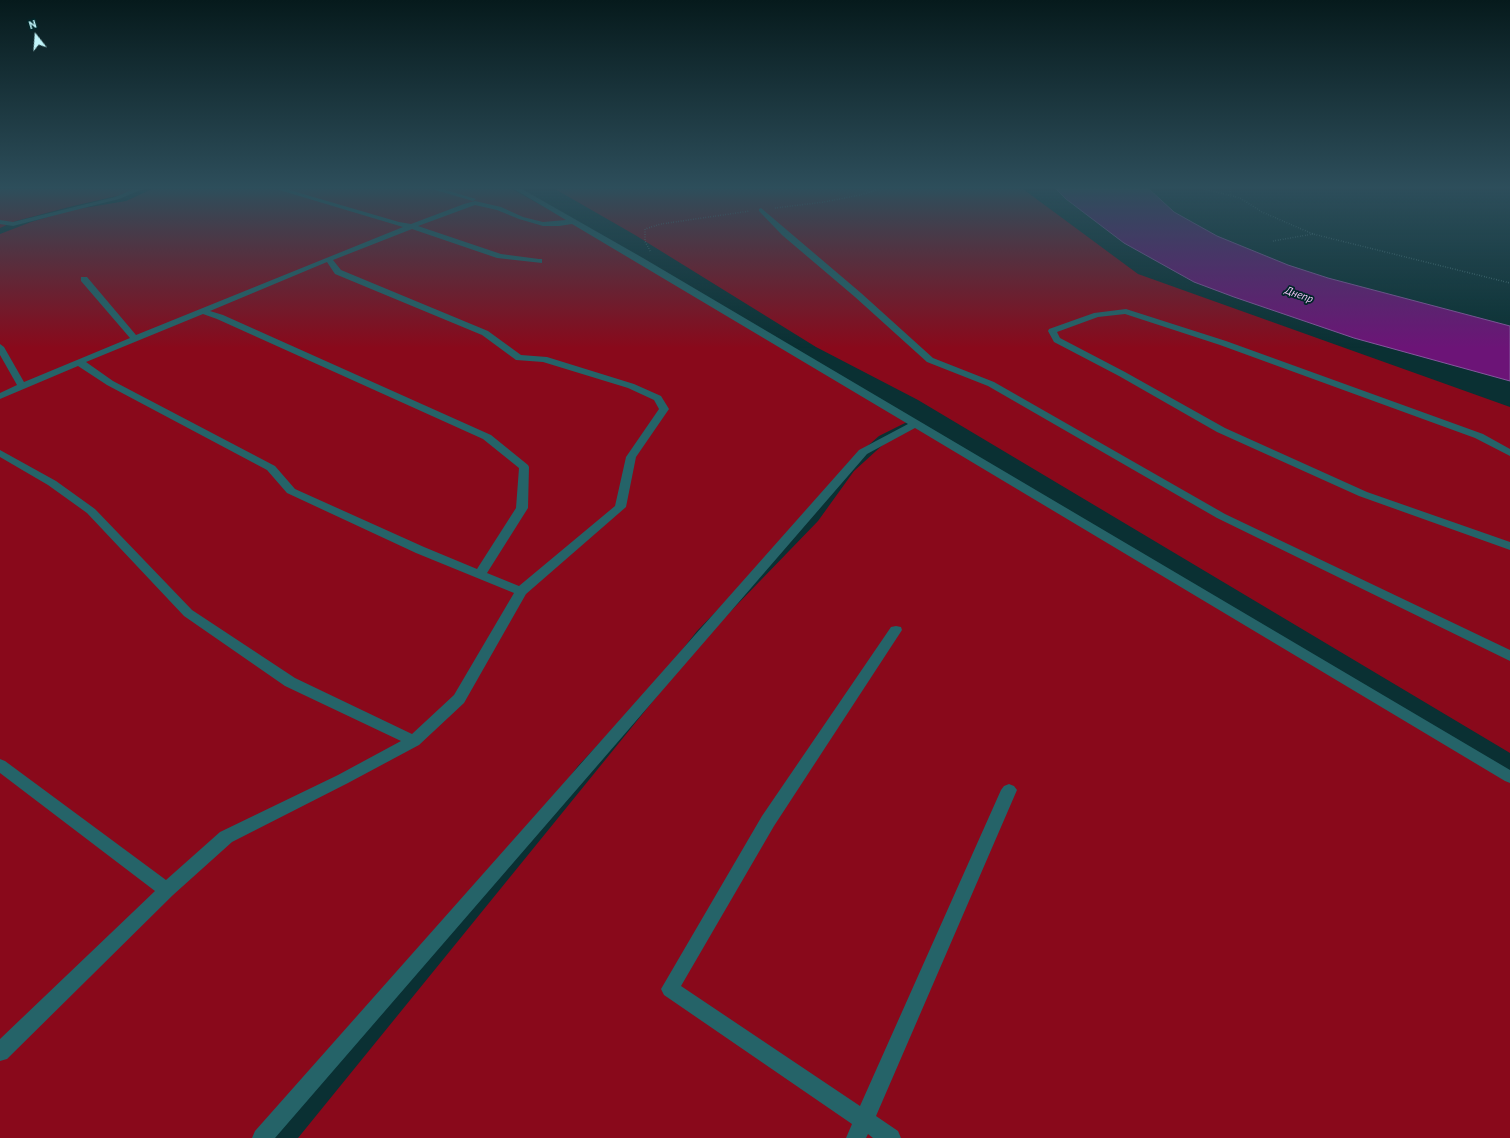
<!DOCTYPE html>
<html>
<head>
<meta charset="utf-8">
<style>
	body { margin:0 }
	#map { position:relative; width:1510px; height:1138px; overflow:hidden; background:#0a3033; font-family:"PT Sans",sans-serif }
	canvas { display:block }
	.north { position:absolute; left:16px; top:16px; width:40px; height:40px; -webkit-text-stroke:3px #002629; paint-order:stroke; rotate:343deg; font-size:11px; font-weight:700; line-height:16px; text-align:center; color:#c1f4f9 }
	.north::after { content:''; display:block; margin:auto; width:14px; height:18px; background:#c1f4f9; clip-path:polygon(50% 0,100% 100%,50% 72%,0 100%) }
</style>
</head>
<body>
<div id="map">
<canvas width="1510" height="1138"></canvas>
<div class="north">N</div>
</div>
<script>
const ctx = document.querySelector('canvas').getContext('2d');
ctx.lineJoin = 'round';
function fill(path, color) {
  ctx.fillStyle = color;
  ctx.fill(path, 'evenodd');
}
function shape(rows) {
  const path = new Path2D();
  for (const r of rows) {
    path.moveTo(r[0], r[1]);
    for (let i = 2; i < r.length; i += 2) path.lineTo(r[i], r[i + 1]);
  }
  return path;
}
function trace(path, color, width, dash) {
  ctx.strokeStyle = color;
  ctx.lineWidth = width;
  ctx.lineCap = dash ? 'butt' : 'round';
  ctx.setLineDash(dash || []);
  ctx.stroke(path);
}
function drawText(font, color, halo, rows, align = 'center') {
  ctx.font = font + ' "PT Sans",sans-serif';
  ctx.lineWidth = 3.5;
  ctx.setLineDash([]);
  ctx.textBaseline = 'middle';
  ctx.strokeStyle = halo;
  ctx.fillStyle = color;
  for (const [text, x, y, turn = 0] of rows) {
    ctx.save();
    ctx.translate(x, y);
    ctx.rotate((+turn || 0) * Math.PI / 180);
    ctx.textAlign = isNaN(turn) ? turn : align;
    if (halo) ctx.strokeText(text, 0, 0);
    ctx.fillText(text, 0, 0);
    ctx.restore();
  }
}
fill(shape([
	[0,189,137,189,121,195,73,206,16,221,0,228],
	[152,189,512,189,575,224,907,422,879,436,846,465,814,509,786,540,697,631,656,683,578,766,514,851,273,1138,0,1138,0,234,31,222,72,210,126,201],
	[555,189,1023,189,1138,274,1510,407,1510,753,918,400,816,347,635,235],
	[919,425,1510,779,1510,1138,298,1138,701,642,818,521,854,471,887,441]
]), '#89091b');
const water = shape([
	[1056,189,1149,189,1174,212,1217,236,1288,265,1328,278,1510,326,1510,381,1354,338,1234,297,1194,282,1124,243,1066,199,1056,189]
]);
fill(water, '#6c1477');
trace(water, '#86579e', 1);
trace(shape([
	[860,189,871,192],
	[1204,189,1240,198,1262,212,1313,234,1510,283],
	[1230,189,1231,195],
	[775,208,824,202,860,195,880,189],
	[1273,241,1313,234],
	[650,251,645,241,645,229,661,224,750,211]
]), '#6a979b', 1.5, [0.5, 2]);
fill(shape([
	[134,189,143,189,119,199,13,226,0,224,0,220,13,222,115,197,134,189],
	[276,189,286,189,399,222,411,224,464,204,475,201,501,207,523,217,543,222,566,220,514,189,522,189,643,258,1510,770,1510,783,1505,781,915,428,867,454,275,1138,252,1138,255,1131,859,450,908,424,572,224,559,226,543,226,519,219,497,210,475,205,418,226,501,254,539,259,542,259,542,263,497,258,412,229,333,260,341,270,488,331,521,355,547,357,634,384,661,396,669,409,636,457,626,507,526,594,464,703,419,745,348,783,232,842,173,895,7,1059,0,1061,0,1039,155,891,0,773,0,759,5,761,166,880,220,832,338,775,401,741,285,686,184,616,87,513,48,485,0,457,0,450,56,481,95,509,192,610,295,678,412,734,454,695,514,593,416,553,287,493,267,470,107,385,78,366,0,399,0,393,17,385,0,355,0,344,4,347,24,382,130,338,81,281,81,277,87,277,136,335,403,227,276,189],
	[327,262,335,274,482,335,516,360,543,362,628,388,654,400,659,409,626,457,615,506,519,586,487,573,528,508,529,467,528,465,491,435,223,315,210,311,327,262],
	[203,314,217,319,483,439,519,468,516,508,477,569,424,547,295,489,275,466,113,381,86,362,203,314],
	[432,189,442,189,476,199,473,201,432,189],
	[761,208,861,293,933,358,994,382,1225,514,1510,650,1510,661,1217,518,988,386,927,362,855,297,782,235,759,211,759,209,761,208],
	[1126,309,1226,341,1483,434,1510,449,1510,456,1475,438,1220,345,1125,314,1098,317,1057,332,1060,338,1125,372,1225,428,1367,492,1510,542,1510,550,1359,496,1217,432,1119,376,1054,342,1048,331,1049,329,1094,313,1126,309],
	[896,626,901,627,902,630,774,826,681,986,860,1106,1001,790,1004,786,1009,784,1014,786,1017,790,876,1116,898,1131,901,1138,873,1138,868,1134,866,1138,846,1138,852,1124,664,995,661,989,762,816,891,627,896,626]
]), '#256368');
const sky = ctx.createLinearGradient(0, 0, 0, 348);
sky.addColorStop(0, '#061a1c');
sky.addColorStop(0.54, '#2d4e5b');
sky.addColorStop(1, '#2d4e5b00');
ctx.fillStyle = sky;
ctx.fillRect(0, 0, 1510, 348);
drawText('italic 11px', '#eec4f3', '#002629', [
	["Днепр",1299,295,20]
]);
</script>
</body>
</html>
